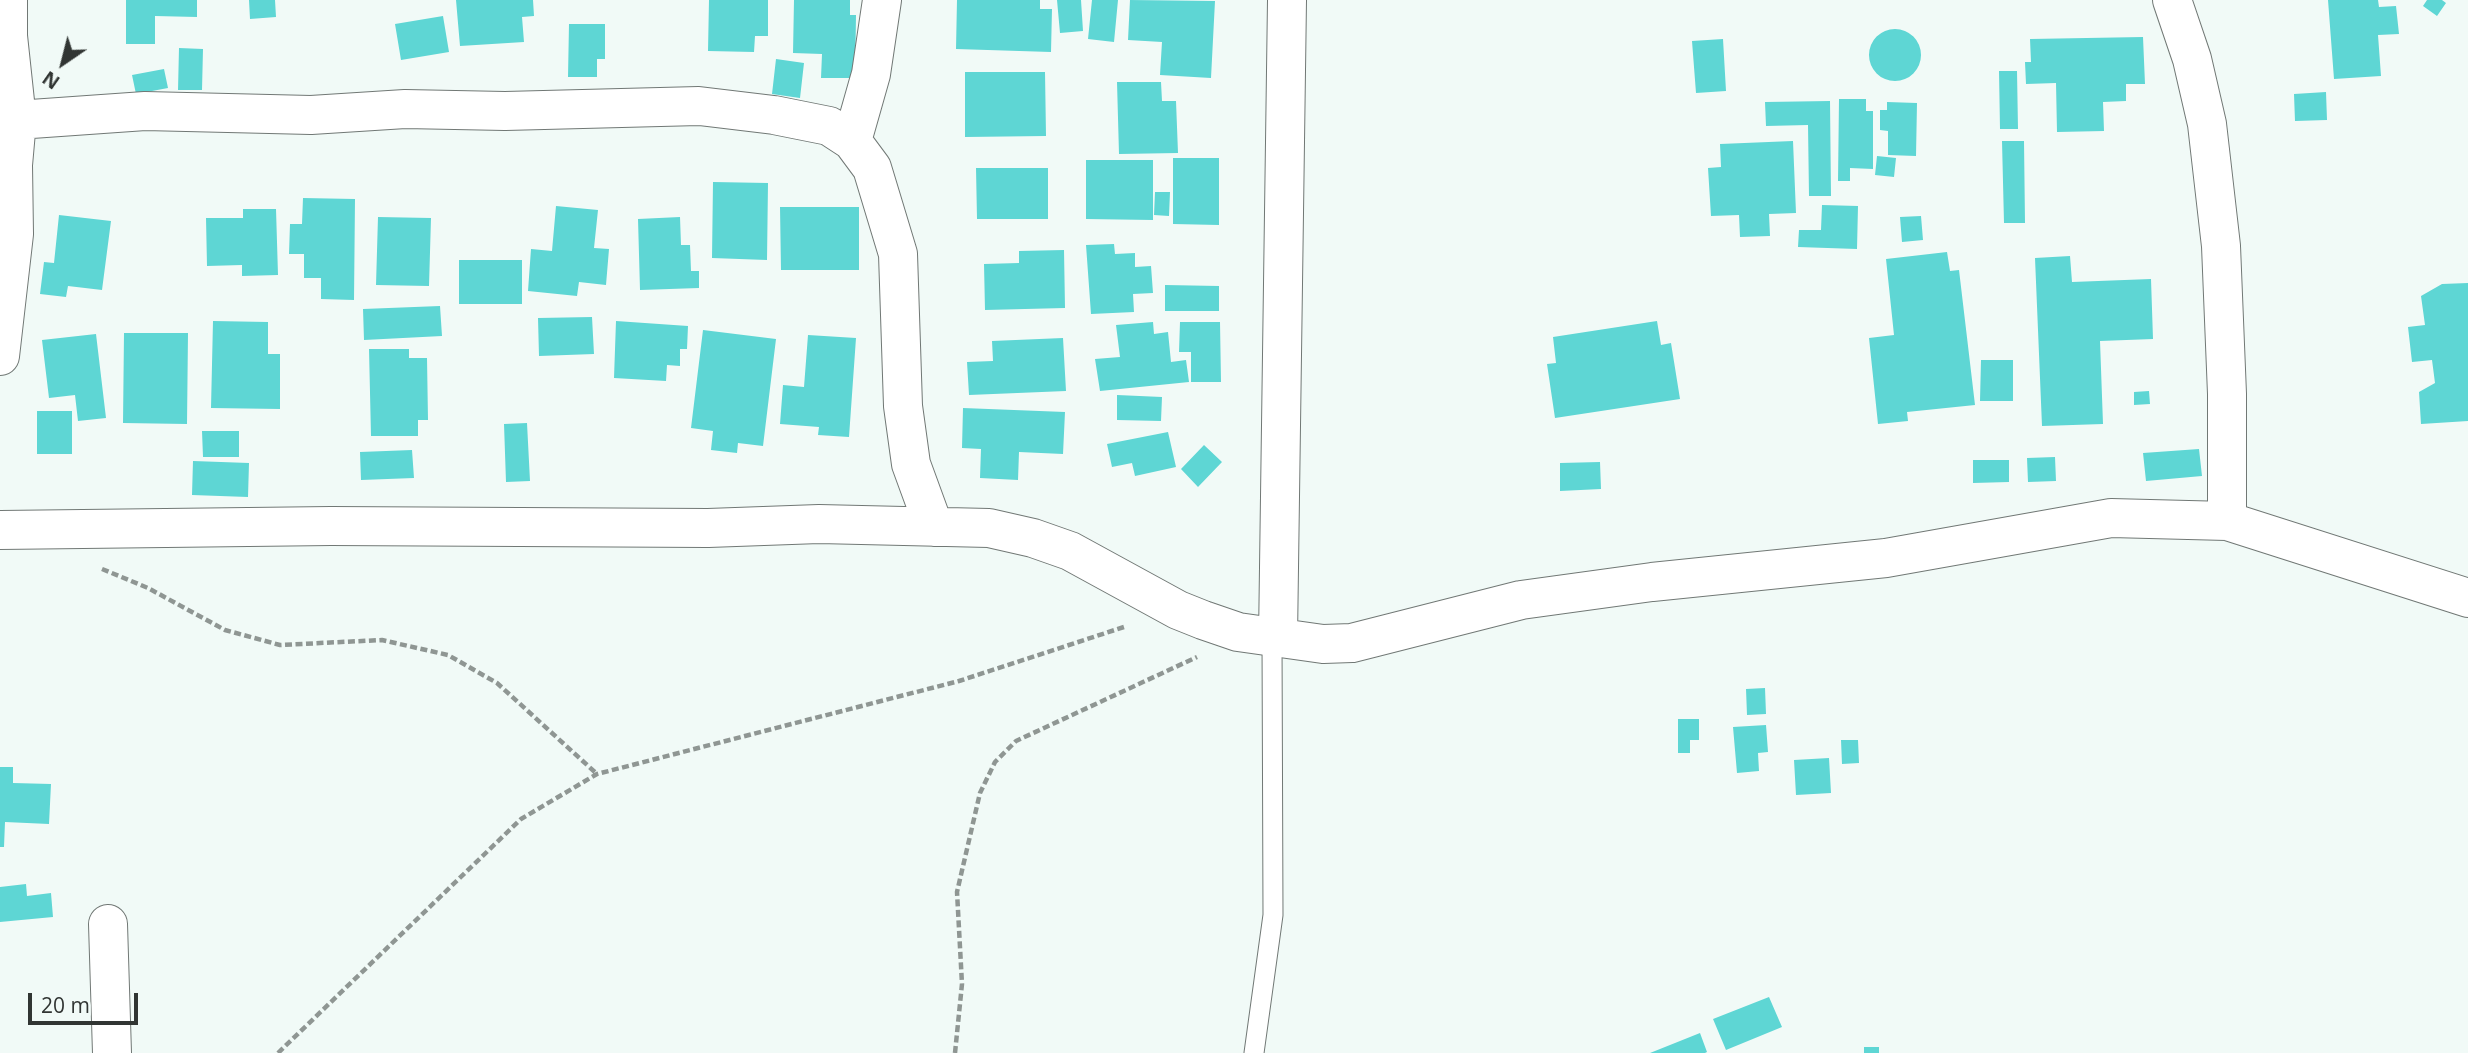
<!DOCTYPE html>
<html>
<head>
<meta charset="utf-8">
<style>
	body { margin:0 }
	#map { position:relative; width:2468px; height:1053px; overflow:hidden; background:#f1faf7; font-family:"Open Sans",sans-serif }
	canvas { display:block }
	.north { position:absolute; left:28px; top:28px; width:70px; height:70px; -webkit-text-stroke:5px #f1faf7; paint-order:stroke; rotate:215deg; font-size:19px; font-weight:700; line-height:28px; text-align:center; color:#313533 }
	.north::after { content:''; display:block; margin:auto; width:24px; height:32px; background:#313533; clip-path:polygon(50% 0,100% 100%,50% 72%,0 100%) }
	.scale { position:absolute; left:28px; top:993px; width:110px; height:32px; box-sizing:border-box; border:4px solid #313533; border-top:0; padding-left:9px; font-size:21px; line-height:24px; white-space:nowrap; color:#313533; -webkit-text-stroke:5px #f1faf7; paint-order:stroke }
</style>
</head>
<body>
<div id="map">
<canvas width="2468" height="1053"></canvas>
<div class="north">N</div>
<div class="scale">20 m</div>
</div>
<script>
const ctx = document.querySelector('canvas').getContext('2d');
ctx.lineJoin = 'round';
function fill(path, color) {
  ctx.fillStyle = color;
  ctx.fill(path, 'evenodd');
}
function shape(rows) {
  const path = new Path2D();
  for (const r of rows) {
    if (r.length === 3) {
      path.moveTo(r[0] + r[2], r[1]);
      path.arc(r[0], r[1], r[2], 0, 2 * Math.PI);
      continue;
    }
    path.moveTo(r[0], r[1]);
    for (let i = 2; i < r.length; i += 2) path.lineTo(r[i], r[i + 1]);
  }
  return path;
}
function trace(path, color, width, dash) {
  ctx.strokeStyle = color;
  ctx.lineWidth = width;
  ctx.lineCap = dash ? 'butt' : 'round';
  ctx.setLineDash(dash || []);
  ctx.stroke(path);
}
fill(shape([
	[126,0,197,0,197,17,155,16,155,44,126,44],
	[249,0,275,0,276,17,250,19],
	[456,0,533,0,534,16,522,17,524,42,460,46],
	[709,0,768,0,768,36,755,36,754,52,708,51],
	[794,0,850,0,850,15,856,15,855,78,821,78,822,54,793,53],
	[957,0,1040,0,1040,9,1052,9,1051,52,956,49],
	[1057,0,1081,0,1083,31,1060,33],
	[1092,0,1118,0,1114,42,1088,39],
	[1130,0,1215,1,1211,78,1160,75,1162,42,1128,40],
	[2328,0,2378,0,2379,7,2396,6,2399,34,2378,35,2381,76,2334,79],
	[2427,0,2442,0,2446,3,2437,16,2423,6],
	[443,16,449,52,401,60,395,24],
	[569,24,605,24,605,59,597,59,597,77,568,77],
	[1895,55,26],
	[2143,37,2145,84,2126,84,2126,101,2103,102,2104,131,2057,132,2056,83,2026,84,2025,62,2031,62,2030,39],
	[1723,39,1726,91,1696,93,1692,41],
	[179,48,203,49,202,90,178,90],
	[776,59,804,63,800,98,772,94],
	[164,69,168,88,136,94,132,75],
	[1999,71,2017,71,2018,129,2000,129],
	[965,72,1045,72,1046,136,965,137],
	[1117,82,1161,82,1162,101,1176,101,1178,153,1119,154],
	[2326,92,2327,120,2295,121,2294,94],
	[1839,99,1866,99,1866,111,1873,111,1873,169,1850,168,1850,181,1838,181],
	[1830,101,1831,196,1809,196,1808,125,1766,126,1765,102],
	[1887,102,1917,103,1916,156,1888,155,1888,131,1880,130,1880,110,1887,110],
	[1793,141,1796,213,1769,214,1770,236,1740,237,1739,215,1711,216,1708,168,1721,167,1720,144],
	[2002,141,2024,141,2025,223,2004,223],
	[1877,156,1896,158,1894,177,1875,175],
	[1173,158,1219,158,1219,225,1173,224],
	[1086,160,1153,160,1153,220,1086,219],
	[976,168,1048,168,1048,219,977,219],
	[713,182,768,183,767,260,712,258],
	[1155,192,1170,192,1169,216,1154,215],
	[303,198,355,199,354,300,321,299,321,278,304,278,304,254,289,254,290,224,302,224],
	[1822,205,1858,206,1857,249,1798,247,1799,230,1821,230],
	[556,206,598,210,594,248,609,249,606,285,579,282,577,296,528,291,531,249,552,251],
	[780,207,859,207,859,270,781,270],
	[243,209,276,209,278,275,242,276,242,265,207,266,206,218,243,218],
	[59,215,111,221,102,290,68,286,66,297,40,294,44,262,54,263],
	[1921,216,1923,240,1902,242,1900,217],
	[378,217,431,218,429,286,376,285],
	[680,217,681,245,690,245,691,271,699,271,699,288,640,290,638,219],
	[1114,244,1115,254,1135,253,1135,267,1151,266,1153,293,1133,294,1134,312,1091,314,1086,245],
	[1064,250,1065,308,985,310,984,264,1019,263,1019,251],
	[1947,252,1950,271,1959,270,1975,405,1907,412,1908,421,1878,424,1869,338,1894,335,1886,259],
	[2070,256,2072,282,2151,279,2153,339,2100,341,2103,424,2042,426,2035,258],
	[459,260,522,260,522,304,459,304],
	[2468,283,2468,421,2421,424,2419,392,2435,383,2432,360,2412,362,2408,327,2425,325,2421,296,2442,284],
	[1165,285,1219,286,1219,311,1165,311],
	[440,306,442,336,364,340,363,309],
	[592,317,594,354,539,356,538,318],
	[213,321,268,322,268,354,280,354,280,409,211,408],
	[616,321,688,326,687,349,680,349,680,366,667,365,666,381,614,378],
	[1657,321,1661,345,1671,343,1680,399,1555,418,1547,364,1556,363,1553,337],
	[1153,322,1154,334,1168,332,1171,362,1186,360,1189,382,1100,391,1095,359,1120,357,1116,325],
	[1180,322,1220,322,1221,382,1191,382,1191,352,1179,352],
	[703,330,776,339,763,446,738,443,737,453,711,450,713,431,691,428],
	[124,333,188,333,187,424,123,423],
	[96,334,106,418,78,421,75,395,49,398,42,340],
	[808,335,856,338,849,437,818,435,819,427,780,424,783,385,804,387],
	[1063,338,1066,391,969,395,967,362,993,361,992,341],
	[369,349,409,349,409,358,427,358,428,420,418,420,418,436,371,436],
	[1981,360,2013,360,2013,401,1980,401],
	[2149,391,2150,404,2134,405,2134,392],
	[1117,395,1162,397,1161,421,1117,420],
	[963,408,1065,412,1063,454,1019,452,1018,480,980,478,981,449,962,448],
	[37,411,72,411,72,454,37,454],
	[527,423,530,481,506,482,504,424],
	[202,431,239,431,239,457,203,457],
	[1168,432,1176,467,1135,476,1132,463,1112,467,1107,444],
	[1204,445,1222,462,1198,487,1181,469],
	[2199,449,2202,476,2146,481,2143,453],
	[412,450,414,478,361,480,360,452],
	[2055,457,2056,481,2028,482,2027,458],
	[1973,460,2009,460,2009,482,1973,483],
	[193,461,249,463,248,497,192,495],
	[1600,462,1601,489,1560,491,1560,463],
	[1765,688,1766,714,1747,715,1746,689],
	[1678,719,1699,719,1699,740,1690,740,1690,753,1678,753],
	[1766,725,1768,752,1758,753,1759,771,1737,773,1733,727],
	[1841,740,1858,740,1859,763,1842,764],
	[1829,758,1831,793,1796,795,1794,760],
	[0,767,13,767,13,783,51,784,49,824,5,822,4,847,0,847],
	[26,884,27,896,51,893,53,917,0,922,0,887],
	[1769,997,1782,1027,1726,1050,1713,1019],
	[1700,1033,1707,1052,1705,1053,1650,1053],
	[1864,1047,1879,1047,1879,1053,1864,1053]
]), '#5ed6d4');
const lane = shape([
	[1254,1053,1273,915,1272,638]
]);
const street = shape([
	[2172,0,2192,59,2207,124,2221,246,2227,394,2227,521],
	[17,120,145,111,311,115,405,109,505,111,699,106,774,115,829,126,852,141,872,168,898,254,903,406,911,464,934,527],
	[852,141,871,74,882,0],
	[0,356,14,234,13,165,17,120,8,36,8,0],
	[0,530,331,526,708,528,819,524,989,528,1033,538,1070,551,1178,610,1203,620,1238,632,1323,644,1352,643,1521,600,1652,582,1886,558,2111,518,2227,521,2468,598],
	[1278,638,1287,0],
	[108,924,112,1053]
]);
trace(lane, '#717875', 21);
trace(street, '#717875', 40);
trace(shape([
	[102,569,148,588,225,630,280,645,382,640,448,655,497,683,597,774],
	[278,1053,521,819,597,774,959,681,1127,626],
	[955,1053,962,984,957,892,980,793,995,762,1016,741,1197,657]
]), '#8f9693', 4.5, [7, 3.5]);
trace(lane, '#fff', 19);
trace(street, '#fff', 38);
</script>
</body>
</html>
